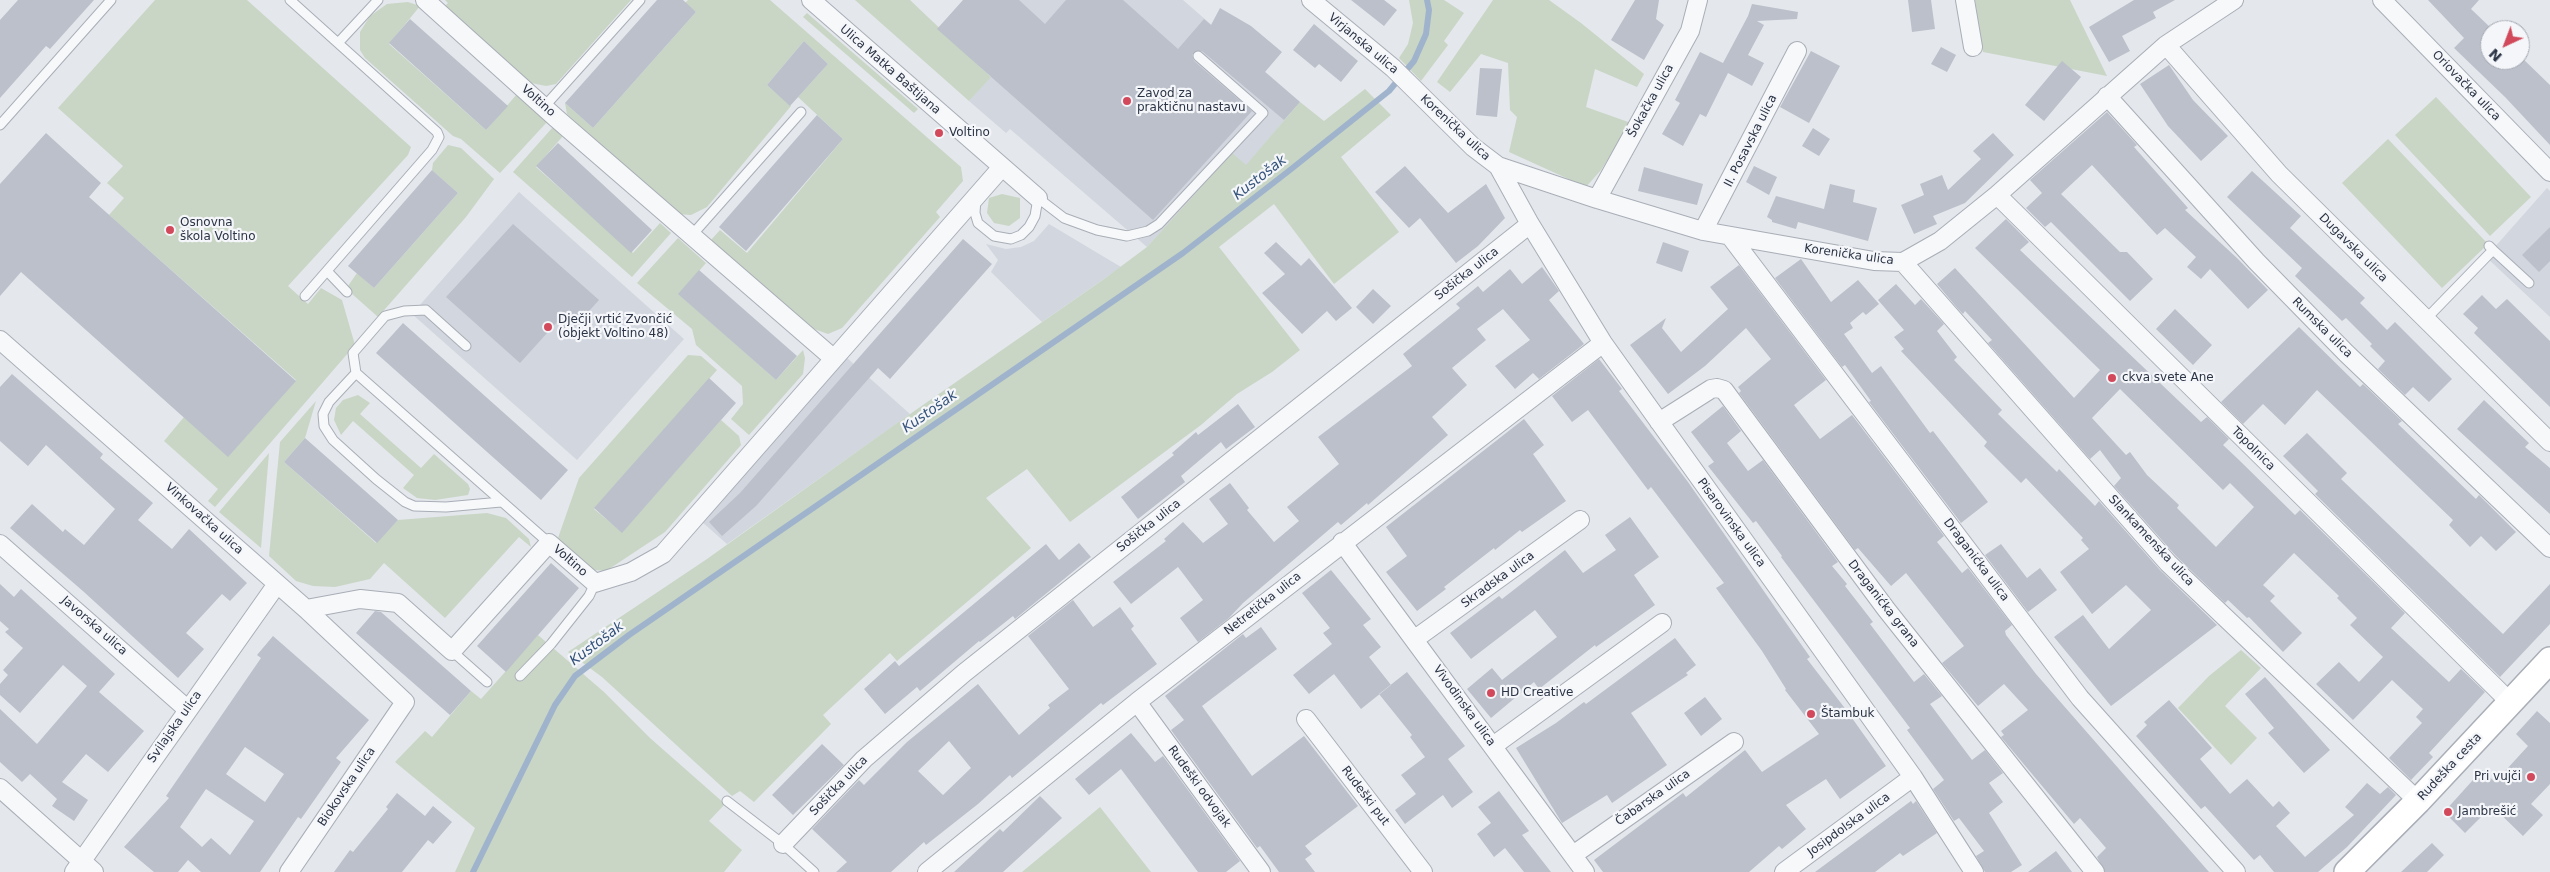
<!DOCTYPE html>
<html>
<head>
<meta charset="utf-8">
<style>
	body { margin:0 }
	#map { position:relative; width:2550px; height:872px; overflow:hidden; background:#e4e7ec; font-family:"DejaVu Sans",sans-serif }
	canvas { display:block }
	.north { position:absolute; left:2480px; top:20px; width:50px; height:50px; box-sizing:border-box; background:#f4f6f9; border:1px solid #a4a8b1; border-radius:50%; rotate:223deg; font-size:14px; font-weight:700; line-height:20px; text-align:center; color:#2b3445 }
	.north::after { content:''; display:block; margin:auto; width:18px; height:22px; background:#d1495b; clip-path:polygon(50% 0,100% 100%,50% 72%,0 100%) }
</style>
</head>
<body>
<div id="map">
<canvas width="2550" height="872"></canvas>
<div class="north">N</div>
</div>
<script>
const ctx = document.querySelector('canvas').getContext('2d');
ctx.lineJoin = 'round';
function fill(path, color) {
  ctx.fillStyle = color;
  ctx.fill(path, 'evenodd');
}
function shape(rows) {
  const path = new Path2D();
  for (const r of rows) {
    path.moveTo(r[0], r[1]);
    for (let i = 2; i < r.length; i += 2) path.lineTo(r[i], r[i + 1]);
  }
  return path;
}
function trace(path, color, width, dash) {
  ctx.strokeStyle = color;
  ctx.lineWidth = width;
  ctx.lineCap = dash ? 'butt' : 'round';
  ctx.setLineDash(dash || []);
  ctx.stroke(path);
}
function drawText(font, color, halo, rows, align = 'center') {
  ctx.font = font + ' "DejaVu Sans",sans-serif';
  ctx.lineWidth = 4.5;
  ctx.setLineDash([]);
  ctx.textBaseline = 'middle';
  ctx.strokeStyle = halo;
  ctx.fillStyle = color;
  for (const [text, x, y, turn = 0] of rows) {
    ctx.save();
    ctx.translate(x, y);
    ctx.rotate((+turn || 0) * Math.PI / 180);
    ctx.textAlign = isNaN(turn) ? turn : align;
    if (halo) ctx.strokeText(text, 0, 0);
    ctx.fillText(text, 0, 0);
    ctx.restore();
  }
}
fill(shape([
	[963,0,1183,0,1300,102,1246,166,1232,154,1147,247,1010,129,1006,133,969,101,991,76],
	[2547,188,2550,191,2550,317,2486,257],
	[519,192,684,339,577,460,412,314],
	[1049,224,1121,267,1042,322,991,272,998,260,986,244,1006,249,1021,247,1034,241],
	[846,357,910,414,727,544,701,521]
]), '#d2d6de');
fill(shape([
	[155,0,247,0,411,147,408,155,288,286,308,304,321,288,342,300,355,345,215,507,208,501,218,489,164,441,184,417,228,456,296,380,109,215,124,198,107,183,123,166,58,108],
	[445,0,631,0,556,84,546,86,531,83,443,8,448,3],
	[688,0,770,0,961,167,963,181,936,212,940,217,842,328,828,334,814,329,711,240,720,230,747,253,843,139,798,97,828,64,804,41,767,85,791,106,707,207,691,215,676,214,567,114,565,103,593,128,696,12,684,4],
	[855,0,910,0,991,77,969,101],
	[1409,0,1444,0,1464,13,1444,41,1448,45,1421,81,1399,58,1408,44,1413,23],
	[1493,0,1549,0,1581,23,1644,74,1637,87,1595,69,1586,107,1631,123,1601,170,1586,187,1509,152,1517,117,1510,110,1508,63,1481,54,1450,92,1437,82],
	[1975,0,2070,0,2107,76,1983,52],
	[408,2,420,6,389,44,486,130,517,94,547,122,500,173,461,139,453,136,365,58,360,50,360,32,370,16,387,4],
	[807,13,918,109,914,113,803,17],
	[1365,89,1391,115,1341,157,1399,232,1334,284,1274,204,1219,247,1300,350,1272,372,1237,394,1201,425,1070,522,1027,469,986,498,1031,548,897,661,890,653,823,715,831,724,754,802,740,791,732,796,602,677,568,652,707,559,890,428,1104,279,1147,247,1232,153,1246,165,1300,102,1324,121],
	[2436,97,2531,197,2490,236,2395,135],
	[553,127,563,136,536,167,633,253,660,223,671,233,632,277,513,172],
	[2388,139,2488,244,2442,288,2342,183],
	[448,145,461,148,494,179,466,217,378,317,351,293,348,286,357,273,374,288,458,193,432,170,433,163],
	[1002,194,1020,198,1020,218,1009,226,994,223,987,213,989,198],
	[678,238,706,263,679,294,776,380,803,350,805,358,803,374,749,435,731,419,743,404,742,386,696,345,692,329,637,283],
	[688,355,701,356,717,370,594,509,622,532,721,420,739,436,741,445,665,532,606,571,593,570,558,538,579,478],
	[358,395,370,403,360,414,421,468,434,454,468,484,470,489,468,495,435,500,417,498,403,488,414,475,353,421,341,435,334,420,336,408,343,400],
	[316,401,305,438,284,462,376,543,398,520,487,513,506,518,529,539,531,547,519,537,445,618,384,563,370,579,335,587,313,586,296,581,269,556,280,442],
	[269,453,261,548,219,512],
	[538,635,604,692,650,738,725,804,709,821,742,850,724,872,455,872,475,828,395,762,425,731,432,737,471,691,481,699],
	[2241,650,2261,668,2225,706,2257,738,2231,765,2178,708,2209,676],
	[1100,807,1151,872,1022,872]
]), '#c9d6c5');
trace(shape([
	[473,872,555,705,575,676,629,635,1183,253,1290,170,1389,91,1414,61,1426,34,1429,10,1427,0]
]), '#9fb4cc', 6);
fill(shape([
	[18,0,94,0,50,49,46,46,0,98,0,20],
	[657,0,683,0,696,12,593,128,565,103],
	[963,0,1019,0,1045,24,1066,0,1123,0,1178,49,1204,19,1211,25,1220,8,1251,26,1282,52,1265,72,1300,102,1284,120,1202,51,1194,52,1192,55,1194,61,1252,111,1153,220,937,29],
	[1351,0,1384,0,1397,10,1384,26],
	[1635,0,1659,0,1656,19,1664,25,1644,60,1611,40],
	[1908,0,1931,0,1935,29,1912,32],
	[2134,0,2175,0,2153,12,2156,18,2122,36,2130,51,2109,62,2089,27],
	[2428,0,2479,0,2471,9,2493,30,2490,30,2490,60,2520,60,2520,56,2550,85,2550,145,2505,97,2454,48,2464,38],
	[1752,4,1798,12,1797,19,1757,21,1764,25,1748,55,1764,63,1752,86,1728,73,1706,117,1700,114,1683,146,1662,134,1680,103,1675,100,1700,52,1723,63,1748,16],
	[410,19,508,106,486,130,389,43],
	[1314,24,1358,61,1341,82,1319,64,1315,68,1293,50],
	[804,41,828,64,790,106,767,85],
	[1941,47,1956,55,1947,72,1931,64],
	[1811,51,1840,66,1809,123,1780,107],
	[2062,61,2081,77,2044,121,2025,105],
	[2169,65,2193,100,2228,136,2201,161,2168,126,2140,84],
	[1480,68,1502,69,1497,117,1476,115],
	[2107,112,2137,145,2134,147,2188,208,2185,210,2238,259,2268,290,2248,309,2210,269,2201,279,2187,267,2196,257,2165,228,2157,235,2092,165,2061,194,2120,252,2127,252,2153,279,2130,301,2051,222,2045,227,2026,208,2042,193,2030,180],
	[817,115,843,139,746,251,719,227],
	[1813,128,1830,139,1819,156,1802,146],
	[46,133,101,183,89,197,296,381,228,457,21,272,0,296,0,184],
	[1993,133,2014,155,1965,203,1933,216,1937,224,1914,234,1901,205,1924,195,1920,184,1942,175,1948,190,1981,159,1973,151],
	[558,143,652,230,631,253,536,166],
	[1405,166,1448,213,1486,184,1505,218,1478,246,1456,263,1420,218,1409,228,1375,192],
	[1754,166,1777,177,1769,195,1746,182],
	[1644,167,1703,184,1697,205,1638,191],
	[432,170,458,193,374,288,348,266],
	[2252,171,2301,216,2290,228,2365,298,2360,303,2387,330,2395,322,2452,379,2429,402,2413,387,2405,395,2378,369,2385,361,2370,346,2372,344,2346,318,2342,321,2295,276,2302,268,2227,197],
	[1830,184,1855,190,1853,202,1877,208,1868,241,1798,222,1796,229,1772,222,1772,220,1767,217,1776,196,1824,209],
	[2006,219,2029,242,2020,250,2201,422,2207,417,2229,439,2223,445,2238,459,2295,515,2300,510,2405,613,2391,628,2449,682,2461,669,2485,692,2429,753,2433,757,2411,780,2389,758,2422,723,2416,717,2423,709,2392,680,2353,720,2316,684,2339,662,2359,682,2383,657,2350,625,2357,618,2337,598,2339,596,2294,553,2263,585,2275,596,2270,601,2302,633,2283,652,2249,617,2247,618,2228,600,2225,603,2176,556,2114,486,2121,478,2100,450,2090,459,1988,343,1992,340,1965,311,1963,314,1958,309,1937,284,1955,268,2074,398,2100,370,1975,248],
	[2120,389,2223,490,2230,483,2254,507,2216,547,2177,508,2179,505,2147,475,2130,452,2126,455,2092,418],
	[513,224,599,300,569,333,557,322,520,363,446,297],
	[2550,227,2550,261,2539,272,2522,255],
	[963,239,992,264,890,379,878,368,756,506,722,536,709,522,740,493],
	[1276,242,1301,266,1309,258,1352,308,1336,321,1327,311,1302,334,1262,293,1285,274,1264,253],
	[1663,242,1689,251,1682,272,1656,263],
	[1801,259,1831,302,1858,280,1879,304,1866,315,1863,312,1850,323,1853,328,1844,334,1872,373,1881,366,1930,433,1933,431,1988,502,1961,523,1869,402,1871,401,1845,365,1842,367,1775,278],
	[1739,265,1826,380,1794,405,1820,439,1852,415,1944,536,1937,542,1962,573,1968,568,2012,625,2005,631,2006,635,2036,674,2209,872,2105,872,2097,857,2106,848,2080,818,2074,824,2001,737,2004,735,2001,731,2028,710,2004,684,1978,706,1942,663,1964,646,1906,573,1891,586,1858,548,1855,550,1739,393,1741,391,1738,387,1771,359,1746,328,1705,366,1668,394,1630,345,1666,318,1662,328,1681,352,1728,309,1710,287],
	[1542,267,1559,291,1549,300,1584,344,1539,379,1533,373,1515,389,1495,366,1530,340,1503,309,1477,329,1486,340,1452,368,1467,385,1432,417,1448,435,1368,505,1367,503,1341,525,1338,522,1243,603,1229,618,1198,642,1180,618,1203,600,1178,567,1131,604,1113,582,1166,541,1164,539,1183,522,1203,543,1228,524,1209,499,1230,483,1249,508,1247,510,1274,542,1299,521,1287,507,1339,464,1318,437,1412,366,1403,354,1460,308,1456,304,1478,286,1483,292,1510,269,1522,284],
	[699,270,797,356,776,380,678,294],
	[1896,284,1915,305,1921,299,1944,324,1937,331,1957,357,1954,360,2002,410,1998,414,2057,472,2059,469,2095,506,2099,501,2160,570,2217,625,2111,706,2054,637,2083,615,2109,649,2151,610,2126,585,2092,614,2060,572,2089,549,2081,540,2083,538,2026,478,2021,483,1984,446,1987,442,1901,351,1904,349,1894,337,1904,330,1878,300],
	[1373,289,1391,306,1373,324,1356,307],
	[2482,295,2496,309,2507,299,2550,341,2550,407,2474,333,2478,328,2463,314],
	[2175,309,2212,345,2193,365,2156,329],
	[403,323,568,470,541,500,376,353],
	[2299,327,2360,387,2363,384,2402,421,2398,424,2476,499,2479,495,2516,532,2496,551,2481,536,2470,547,2449,525,2453,520,2317,390,2285,425,2263,404,2243,424,2221,402],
	[1599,359,1622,389,1619,391,1688,482,1777,610,1810,657,1807,659,1847,711,1886,766,1840,799,1826,779,1786,805,1806,829,1782,849,1779,846,1749,872,1603,872,1594,860,1683,793,1686,797,1745,750,1762,772,1819,734,1785,690,1786,689,1762,651,1716,588,1724,583,1651,487,1648,490,1588,410,1572,422,1552,396],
	[12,374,103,454,100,458,153,503,138,520,172,549,189,529,247,583,230,601,222,594,186,633,204,649,178,678,84,592,10,528,32,504,63,532,65,529,84,545,115,509,46,445,28,466,0,441,0,387],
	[709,378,736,403,622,533,594,508],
	[2484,400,2529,443,2525,447,2550,468,2550,514,2457,429],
	[1238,404,1255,427,1226,449,1221,442,1181,476,1185,482,1138,519,1121,497,1174,455,1172,453,1196,432,1198,435],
	[1723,406,1741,431,1727,443,1748,471,1763,460,1838,562,1832,566,1847,584,1845,586,1873,622,1870,624,1914,682,1924,674,1942,696,1930,704,1972,760,1985,750,2003,773,1989,783,2003,802,1989,813,2022,865,2011,872,1985,872,1976,856,1984,851,1959,818,1954,821,1933,789,1944,780,1907,730,1910,728,1781,557,1782,556,1756,521,1753,523,1708,466,1714,462,1691,432],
	[1524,419,1544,445,1533,454,1566,501,1522,532,1520,530,1495,550,1494,548,1444,587,1446,589,1417,611,1386,572,1407,556,1386,527],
	[2307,433,2347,473,2341,479,2503,634,2550,584,2550,624,2500,677,2315,494,2318,491,2283,456],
	[305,438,398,520,377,543,284,462],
	[1630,517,1659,557,1634,575,1655,605,1596,647,1595,645,1539,689,1534,682,1491,718,1467,689,1492,668,1502,680,1557,637,1535,610,1471,659,1450,633,1499,596,1502,599,1565,550,1583,573,1616,550,1605,535],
	[1079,543,1091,557,1015,619,1013,616,980,642,979,641,920,691,917,687,885,714,864,689,895,661,899,666,1046,544,1059,560],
	[2001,544,2027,578,2040,568,2057,590,2028,612,1985,555],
	[551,563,579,588,506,672,477,646],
	[1331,570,1371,619,1363,625,1381,647,1369,657,1391,685,1361,709,1334,674,1309,694,1293,675,1332,644,1323,633,1330,628,1302,593],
	[0,584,14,597,21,589,115,674,99,692,144,731,108,772,86,754,62,782,88,800,74,821,52,806,57,799,30,774,22,782,0,762,0,709,37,744,87,686,63,665,20,713,0,695,0,684,8,675,3,670,23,648,5,632,9,629,0,621],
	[1073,600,1093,627,1120,607,1134,626,1131,629,1157,664,1103,705,1101,703,1012,778,1010,775,978,804,926,845,924,842,891,872,836,872,847,862,812,829,859,780,864,785,907,742,978,684,1019,735,1050,708,1048,705,1069,689,1028,636],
	[949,741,971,768,943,795,918,771],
	[375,611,381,612,471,691,450,715,356,633],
	[1261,627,1277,649,1202,706,1252,776,1304,736,1358,806,1305,846,1312,854,1305,859,1315,872,1279,872,1260,846,1257,848,1171,730,1184,720,1165,696,1243,634,1246,638],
	[273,636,369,720,336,758,341,762,301,819,298,817,260,872,201,872,188,860,178,872,154,872,124,847,169,798,166,796,261,658,257,655],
	[245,747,284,774,265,802,226,774],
	[206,789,254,821,230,855,211,838,202,847,180,827],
	[1675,638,1696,665,1686,673,1688,675,1631,713,1667,765,1612,803,1607,795,1562,823,1516,748,1556,723,1584,702,1586,704],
	[1407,672,1465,746,1448,759,1473,792,1452,808,1443,795,1405,824,1395,810,1416,794,1401,775,1425,757,1410,737,1412,735,1379,694],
	[2265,677,2330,750,2304,773,2268,733,2274,728,2245,694],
	[1705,697,1722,719,1701,736,1684,713],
	[2169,700,2212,748,2200,759,2230,794,2247,779,2273,807,2279,801,2290,813,2276,826,2305,857,2354,815,2345,807,2367,783,2380,794,2388,787,2396,795,2347,847,2318,872,2274,872,2260,855,2254,860,2205,806,2201,809,2136,736,2147,725,2144,722],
	[2537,711,2550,723,2550,784,2531,804,2543,815,2523,836,2492,806,2465,833,2444,812,2482,770,2495,782,2528,746,2516,734],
	[1131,733,1155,762,1163,756,1240,861,1226,872,1198,872,1121,769,1089,795,1075,779],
	[822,744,844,765,793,815,772,795],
	[1499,791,1529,831,1522,835,1551,872,1524,872,1505,848,1494,857,1477,834,1491,823,1478,807],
	[397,793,425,816,433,806,452,822,433,844,428,840,402,872,334,872,350,850,353,852,388,809,386,807],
	[1040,796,1062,818,1003,872,954,872,1000,829,1003,832],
	[1911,801,1913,804,1916,801,1937,833,1903,856,1900,853,1875,872,1815,872],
	[2432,843,2444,855,2427,872,2401,872],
	[2056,851,2072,872,2028,872]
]), '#bbc0ca');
const lane = shape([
	[290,0,437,132,439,137,432,150,305,296],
	[339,42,378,0],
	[544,107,640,0],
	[0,125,111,0],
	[1038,198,1064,218,1097,230,1127,236,1148,231,1159,224,1263,113,1198,56],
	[976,199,975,213,978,223,994,236,1011,239,1021,235,1029,227,1035,216,1038,198],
	[692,235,801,112],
	[2493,250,2529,283],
	[327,271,347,292],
	[2426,319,2493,250,2489,246],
	[466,346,426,310,404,311,385,316,353,353,356,373,549,543],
	[356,373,329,402,323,414,324,426,333,440,376,479,405,502,414,506,446,507,501,502],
	[452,651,487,682],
	[520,676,551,644,589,596,595,583],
	[727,801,783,844,814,872]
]);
const street = shape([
	[425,0,556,118,833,358],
	[811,0,1038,198],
	[1311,0,1393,68,1473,147,1498,166,1597,199,1703,231,1874,261,1903,262,1940,241,1997,195,2166,45,2234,0],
	[1965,0,1973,47],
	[2382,0,2550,172],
	[2166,45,2279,174,2550,442],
	[2107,96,2256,261,2346,353,2550,548],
	[1498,166,1530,224,1603,343,1913,777,1974,872],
	[1997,195,2510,702],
	[1597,199,1690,31,1698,0],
	[1703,231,1797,51],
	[1730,236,2080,698,2236,872],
	[1903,262,2168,563,2418,801],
	[0,340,306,609,405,702,289,872],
	[1659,422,1711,389,1717,388,1724,390,1886,609,2095,872],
	[1342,542,1585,872],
	[0,544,187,709],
	[306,609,360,599,398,603,452,651,549,543,595,583,631,572,663,554,1002,167],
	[1415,639,1580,520],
	[1137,702,1261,872],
	[1306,719,1423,872],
	[1493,746,1662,623],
	[0,788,94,872],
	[783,844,864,759,964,673,1530,224],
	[1573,855,1734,742],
	[74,872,277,584],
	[927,872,1137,702,1603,343],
	[1784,872,1913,777]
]);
const secondary = shape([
	[2347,872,2418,801,2550,660]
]);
trace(lane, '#a9aeb7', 11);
trace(street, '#a9aeb7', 20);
trace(secondary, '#a9aeb7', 28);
trace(lane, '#f7f8fa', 9);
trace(street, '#f7f8fa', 18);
trace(secondary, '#fff', 25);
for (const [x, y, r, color] of [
	[1127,101,5,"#d1495b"],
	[939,133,5,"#d1495b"],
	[170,230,5,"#d1495b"],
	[548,327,5,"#d1495b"],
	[2112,378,5,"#d1495b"],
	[1491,693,5,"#d1495b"],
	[1811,714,5,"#d1495b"],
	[2531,777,5,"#d1495b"],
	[2448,812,5,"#d1495b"]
]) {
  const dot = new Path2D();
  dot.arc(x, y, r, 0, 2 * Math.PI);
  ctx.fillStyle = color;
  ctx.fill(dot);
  trace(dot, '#f4f6f9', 2);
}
drawText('12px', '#2b3445', '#f4f6f9', [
	["Virjanska ulica",1363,44,40],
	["Ulica Matka Baštijana",890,70,41],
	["Oriovačka ulica",2466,86,46],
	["Voltino",538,101,42],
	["Šokačka ulica",1651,101,-61],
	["Korenička ulica",1455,128,43],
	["II. Posavska ulica",1751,141,-63],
	["Dugavska ulica",2353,248,45],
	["Korenička ulica",1849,255,8],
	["Sošička ulica",1467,274,-38],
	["Rumska ulica",2322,328,45],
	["Topolnica",2253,449,45],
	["Vinkovačka ulica",204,519,42],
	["Pisarovinska ulica",1731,523,54],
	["Sošička ulica",1149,526,-38],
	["Slankamenska ulica",2151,541,47],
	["Draganićka ulica",1976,560,53],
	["Voltino",570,561,41],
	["Skradska ulica",1498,580,-36],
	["Netretička ulica",1263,604,-38],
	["Draganićka grana",1883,604,52],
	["Javorska ulica",94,626,41],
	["Vivodinska ulica",1464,706,54],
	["Svilajska ulica",175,727,-55],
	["Rudeška cesta",2450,767,-47],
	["Sošička ulica",839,786,-46],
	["Biokovska ulica",347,787,-56],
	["Rudeški odvojak",1199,787,54],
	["Rudeški put",1365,796,53],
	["Čabarska ulica",1653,798,-35],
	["Josipdolska ulica",1849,825,-36]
]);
drawText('12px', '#2b3445', '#f4f6f9', [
	["Zavod za",1137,94],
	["praktičnu nastavu",1137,108],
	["Voltino",949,133],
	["Osnovna",180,223],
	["škola Voltino",180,237],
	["Dječji vrtić Zvončić",558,320],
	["(objekt Voltino 48)",558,334],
	["ckva svete Ane",2122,378],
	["HD Creative",1501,693],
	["Štambuk",1821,714],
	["Pri vujči",2521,777,"right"],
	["Jambrešić",2458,812]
], 'left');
drawText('italic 14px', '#34527a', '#f4f6f9', [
	["Kustošak",1260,178,-38],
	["Kustošak",930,412,-35],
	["Kustošak",597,644,-37]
]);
</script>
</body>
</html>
